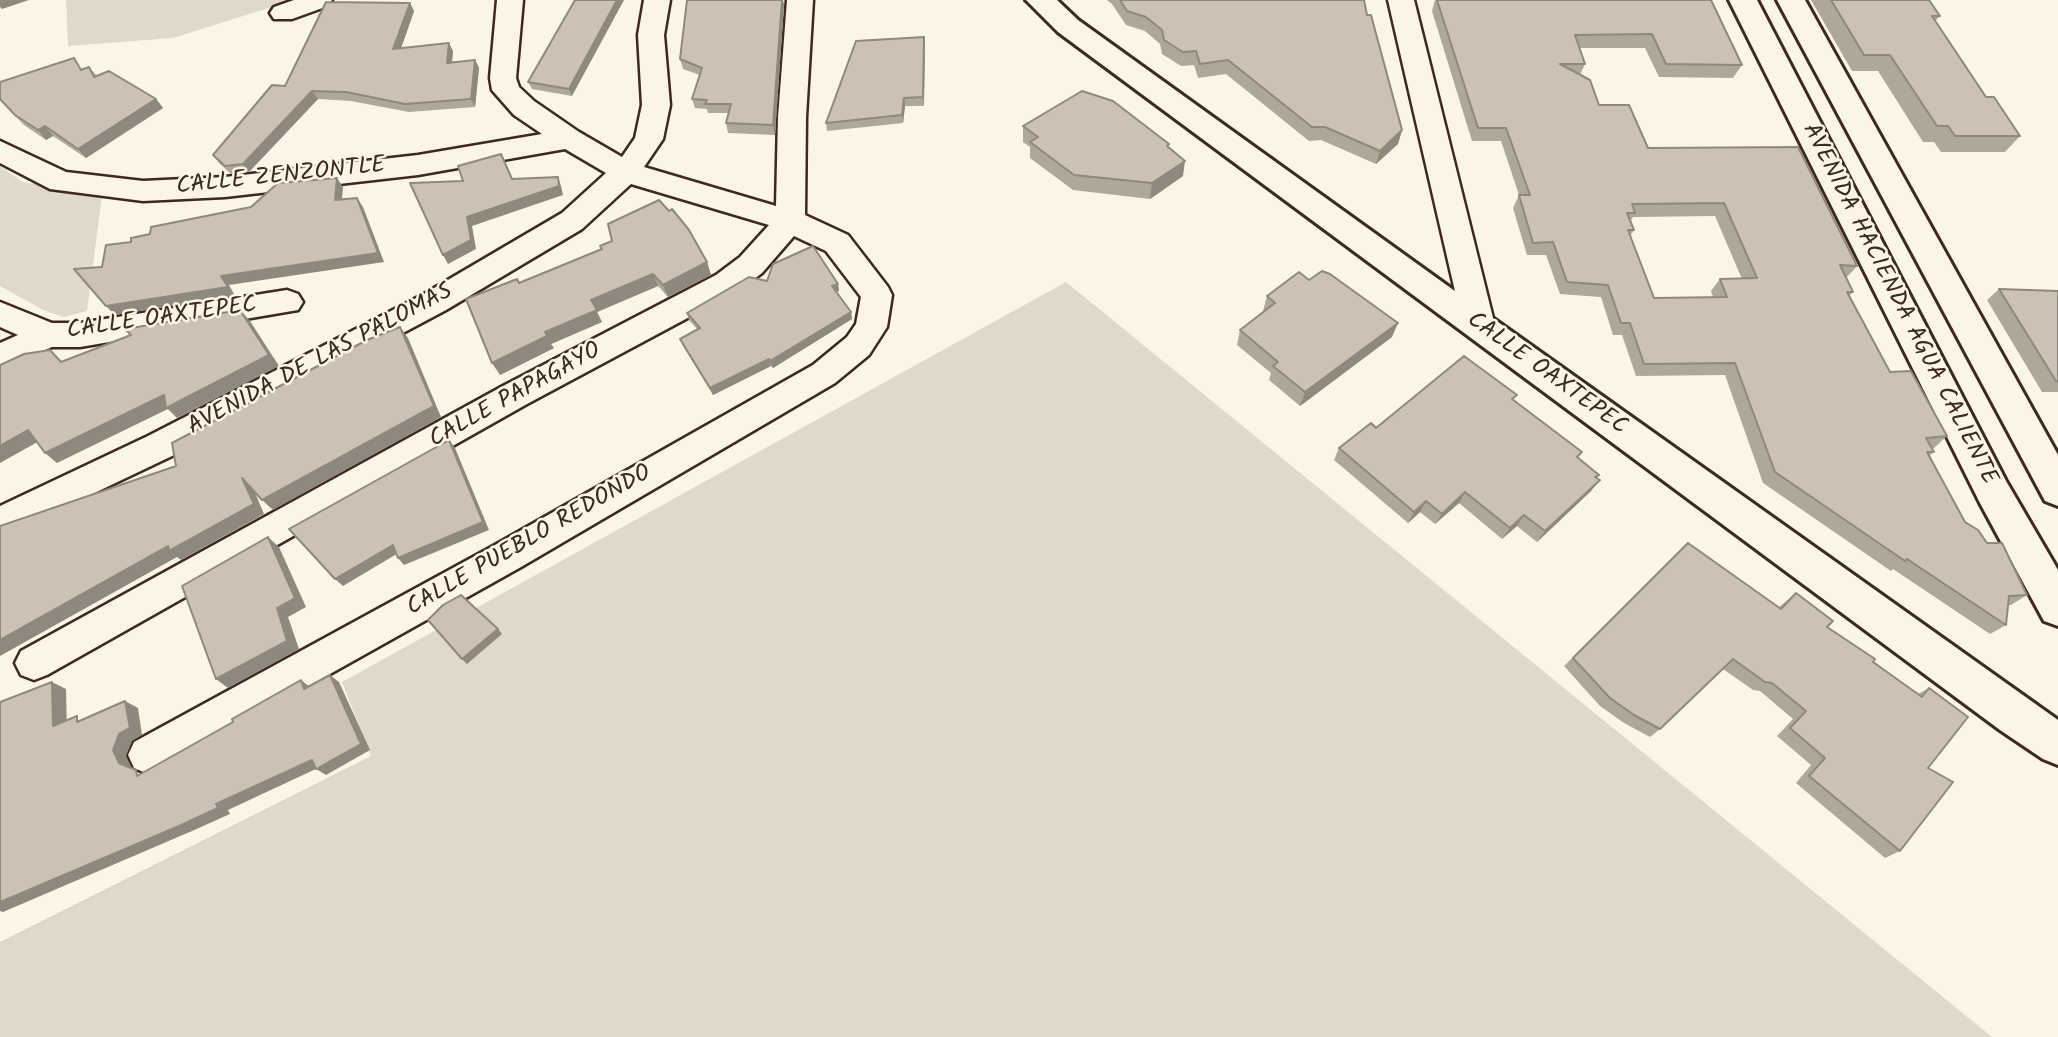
<!DOCTYPE html>
<html>
<head>
<meta charset="utf-8">
<style>
	body { margin:0 }
	canvas { display:block; background:#fcf5e5 }
</style>
</head>
<body>
<canvas width="2058" height="1037"></canvas>
<script>
const ctx = document.querySelector('canvas').getContext('2d');
ctx.lineJoin = 'round';
function fill(path, color) {
  ctx.fillStyle = color;
  ctx.fill(path, 'evenodd');
}
function shape(rows) {
  const path = new Path2D();
  for (const r of rows) {
    path.moveTo(r[0], r[1]);
    for (let i = 2; i < r.length; i += 2) path.lineTo(r[i], r[i + 1]);
  }
  return path;
}
function trace(path, color, width, dash) {
  ctx.strokeStyle = color;
  ctx.lineWidth = width;
  ctx.lineCap = dash ? 'butt' : 'round';
  ctx.setLineDash(dash || []);
  ctx.stroke(path);
}
function drawText(font, color, halo, rows, align = 'center') {
  ctx.font = font + ' Kalam,sans-serif';
  ctx.lineWidth = 5;
  ctx.setLineDash([]);
  ctx.textBaseline = 'middle';
  ctx.strokeStyle = halo;
  ctx.fillStyle = color;
  for (const [text, x, y, turn = 0] of rows) {
    ctx.save();
    ctx.translate(x, y);
    ctx.rotate((+turn || 0) * Math.PI / 180);
    ctx.textAlign = isNaN(turn) ? turn : align;
    if (halo) ctx.strokeText(text, 0, 0);
    ctx.fillText(text, 0, 0);
    ctx.restore();
  }
}
fill(shape([
	[66,0,294,0,173,38,68,46],
	[0,166,23,182,102,195,87,311,64,317,43,310,0,286],
	[1066,282,1992,1037,0,1037,0,942,371,756,342,682]
]), '#e0d8c8');
const minor = shape([
	[294,0,332,0,328,6,292,19,274,19,270,13,274,7,294,0],
	[497,0,523,0,516,78,519,87,534,101,579,132,622,157,635,138,642,105,638,35,644,0,670,0,664,35,670,105,663,139,644,167,776,206,778,117,787,0,813,0,806,117,805,215,848,235,888,287,892,295,887,327,869,355,835,383,521,567,162,768,148,774,134,768,128,755,134,742,495,545,813,365,847,337,856,324,861,297,826,251,794,236,762,273,738,291,527,404,47,675,34,680,21,675,15,663,21,651,503,386,716,275,740,257,769,225,631,184,582,229,446,310,172,456,0,538,0,506,148,436,424,294,562,213,606,173,565,149,418,175,225,197,143,201,50,189,0,163,0,141,66,172,143,181,225,177,418,155,542,134,514,115,492,90,490,78,497,0],
	[1388,0,1414,0,1495,326,1490,335,1479,338,1468,335,1463,326,1388,0],
	[287,290,298,294,303,302,298,310,80,347,52,347,0,370,0,343,18,335,0,327,0,302,52,323,80,323,287,290]
]);
const secondary = shape([
	[1026,0,1057,0,1078,20,1491,317,2058,720,2058,765,2043,759,2000,730,1467,335,1058,32,1026,0],
	[1729,0,1757,0,2006,481,2058,570,2058,626,2044,621,1980,503,1729,0],
	[1777,0,1805,0,2058,455,2058,506,2045,501,1777,0]
]);
trace(minor, '#3b2a1e', 5);
trace(secondary, '#3b2a1e', 6);
fill(minor, '#fcf5e5');
fill(secondary, '#fcf5e5');
fill(shape([
	[575,0,572,96,532,89,528,82],
	[1107,0,1364,0,1367,15,1402,130,1398,144,1376,164,1321,140,1309,141,1226,74,1198,78,1194,65,1181,66,1162,54,1160,44,1145,31,1126,25,1112,4],
	[1435,0,1711,0,1742,65,1733,78,1659,77,1645,48,1580,48,1585,64,1580,75,1599,105,1648,148,1857,266,1846,278,1853,292,1849,296,1890,372,1947,436,1934,448,1931,448,1934,452,1929,456,1965,522,1987,543,2027,595,2011,605,2008,605,2006,625,1990,634,1893,569,1891,571,1763,483,1725,375,1636,376,1622,335,1613,335,1601,297,1560,294,1546,255,1527,255,1513,208,1519,195,1501,141,1472,141,1432,11],
	[1715,216,1742,279,1720,279,1711,291,1713,297,1654,298,1630,236,1634,230,1630,222,1633,217],
	[1811,0,1929,0,1940,16,1935,21,1986,97,2020,136,2005,152,1941,152,1934,142,1923,142,1878,71,1852,71],
	[410,3,414,11,401,48,453,51,452,62,475,60,479,68,475,107,409,112,351,101,318,99,249,172,231,174,219,163,213,155,285,86],
	[784,4,775,135,728,133,726,123,728,113,708,113,707,109,695,108,692,99,700,75,683,69,680,59],
	[924,37,924,106,905,106,903,123,827,131,826,123],
	[89,67,97,76,156,99,163,108,86,158,53,136,46,140,24,125,0,100],
	[1023,126,1169,147,1183,176,1150,199,1073,190,1030,158,1030,147,1023,142],
	[600,246,707,262,711,275,668,297,658,286,597,312,602,322,551,344,554,348,500,375,520,283,601,249],
	[767,281,838,284,839,291,836,292,851,312,852,319,773,368,771,366,713,395,683,346,680,339,698,330,689,320,687,313],
	[1999,289,2058,291,2058,392,2042,392,1987,300],
	[1267,296,1392,337,1300,406,1269,380,1271,373,1237,345,1240,330,1264,312,1263,311],
	[1513,401,1578,458,1599,475,1596,478,1591,491,1537,542,1517,526,1502,539,1459,503,1435,524,1420,512,1408,523,1334,460,1339,448,1376,428],
	[1688,543,1779,607,1796,593,1827,627,1918,694,1929,688,1928,768,1900,851,1885,858,1796,783,1811,765,1777,736,1793,719,1760,691,1753,690,1723,669,1660,729,1650,737,1624,723,1600,706,1564,666]
]), '#afa79a');
fill(shape([
	[0,0,29,0,2,9,0,7],
	[617,0,624,0,572,96,569,89],
	[782,0,783,0,784,4,775,135,773,125],
	[410,3,414,11,398,57,393,49],
	[924,37,925,45,924,106,923,97],
	[449,43,453,51,451,71,447,63],
	[475,60,479,68,475,107,471,99],
	[312,91,318,99,249,172,243,164],
	[904,98,905,106,903,123,902,115],
	[156,99,163,108,86,158,78,149],
	[45,126,53,136,46,140,38,130],
	[1402,130,1398,144,1376,164,1380,151],
	[1185,161,1183,176,1150,199,1152,183],
	[558,177,561,186,563,195,472,226,476,249,448,264,443,255,467,217],
	[337,178,343,187,341,210,335,200],
	[357,198,363,207,384,262,229,285,235,296,115,315,106,306,221,276],
	[707,262,711,275,668,297,663,285],
	[653,274,658,286,597,312,602,322,551,344,554,348,500,375,492,363,545,332,591,300],
	[838,284,839,291,833,293,832,286],
	[240,310,250,321,279,366,177,418,168,409,57,463,45,453],
	[851,312,852,319,773,368,770,361],
	[1398,323,1392,337,1300,406,1305,392],
	[400,327,408,338,441,417,273,510,262,500],
	[769,359,771,366,713,395,710,388],
	[28,430,41,440,0,463,0,446],
	[449,440,455,448,489,530,404,565,398,558],
	[242,478,253,488,264,514,181,560,177,557,0,656,0,640],
	[1600,480,1591,491,1537,542,1545,531],
	[1465,492,1459,503,1435,524,1442,514],
	[1426,501,1420,512,1408,523,1414,512],
	[1524,515,1517,526,1502,539,1510,528],
	[268,537,279,547,306,607,288,617,299,649,228,688,216,679,277,608],
	[393,545,400,552,343,586,335,579],
	[498,629,502,634,467,664,462,659],
	[330,675,339,682,370,750,326,775,316,769,318,768,228,810,230,814,192,831,3,912,0,911,0,902,216,804],
	[301,680,311,688,304,689],
	[52,682,66,689,67,733,53,726],
	[125,701,138,708,142,735,132,741,126,756,132,769,119,763,113,750]
]), '#8f887d');
const building = shape([
	[575,0,617,0,569,89,528,82,575,0],
	[687,0,782,0,773,125,726,123,731,104,705,104,707,100,692,99,702,68,680,59,687,0],
	[1120,0,1364,0,1367,15,1371,15,1402,130,1380,151,1325,127,1312,127,1228,60,1200,64,1196,51,1183,52,1164,40,1162,30,1146,17,1127,11,1120,0],
	[1437,0,1711,0,1742,65,1666,64,1652,34,1575,35,1585,64,1560,64,1590,80,1599,105,1629,105,1648,148,1798,147,1857,266,1840,265,1853,292,1847,292,1890,372,1911,371,1947,436,1926,438,1934,452,1927,452,1965,522,1978,530,1987,543,2002,543,2027,595,2009,596,2006,625,1907,559,1905,561,1775,472,1735,363,1644,364,1630,323,1621,323,1608,285,1567,282,1553,242,1533,243,1519,195,1530,195,1506,128,1478,128,1437,0],
	[1724,203,1757,278,1720,279,1727,297,1654,298,1628,230,1634,230,1627,213,1635,213,1632,204,1724,203],
	[1831,0,1929,0,1940,16,1932,16,1986,97,1994,97,2020,136,1955,136,1948,126,1937,126,1890,55,1864,55,1831,0],
	[326,2,410,3,393,49,449,43,447,63,475,60,471,99,405,104,346,92,312,91,243,164,225,166,213,155,272,85,285,86,326,2],
	[924,37,923,97,904,98,902,115,826,123,856,41,924,37],
	[74,58,81,70,89,67,94,77,109,71,156,99,78,149,45,126,38,130,15,115,0,99,0,82,74,58],
	[1082,91,1113,101,1169,144,1167,146,1185,161,1152,183,1074,175,1030,142,1038,137,1023,126,1082,91],
	[501,154,512,179,558,177,559,186,467,217,471,240,443,255,410,183,463,181,458,166,501,154],
	[337,178,335,200,357,198,378,253,221,276,228,287,106,306,74,269,102,267,106,245,131,242,131,238,150,234,151,227,251,207,278,183,337,178],
	[659,200,669,211,672,209,689,230,707,262,663,285,653,274,591,300,597,310,545,332,547,336,492,363,466,299,517,279,519,283,602,249,600,246,612,241,608,224,659,200],
	[813,246,838,284,832,286,851,312,770,361,769,359,710,388,680,339,700,328,687,313,749,277,767,281,773,264,813,246],
	[1322,271,1330,274,1398,323,1305,392,1273,366,1278,362,1240,330,1275,303,1267,296,1299,272,1309,280,1322,271],
	[1999,289,2058,291,2058,381,2056,381,1999,289],
	[240,310,269,355,166,408,164,395,45,453,28,430,0,446,0,365,24,354,50,350,61,362,131,335,125,329,240,310],
	[400,327,434,406,262,500,242,478,254,504,169,551,168,546,0,640,0,526,176,466,172,443,367,340,400,327],
	[1464,356,1517,395,1512,399,1582,452,1577,457,1599,475,1595,477,1600,480,1545,531,1524,515,1510,528,1465,492,1442,514,1426,501,1414,512,1339,448,1371,423,1376,428,1464,356],
	[449,440,483,522,398,558,393,545,335,579,289,529,449,440],
	[268,537,295,598,277,608,287,641,216,679,182,586,268,537],
	[1688,543,1781,609,1796,593,1833,621,1827,627,1875,659,1873,662,1922,697,1929,688,1968,717,1928,768,1953,782,1900,851,1809,776,1825,758,1790,728,1806,711,1772,683,1765,682,1733,659,1660,729,1634,715,1610,698,1573,658,1688,543],
	[461,595,498,629,462,659,428,620,443,605,461,595],
	[330,675,361,744,316,769,312,760,216,804,218,808,179,826,0,902,0,702,52,682,53,726,77,716,77,722,125,701,130,728,119,734,113,750,119,763,136,770,137,776,233,722,232,719,301,680,304,689,330,675]
]);
fill(building, '#ccc2b3');
trace(building, '#8f887d', 2);
drawText('24px', '#3b2a1e', '#fcf5e5', [
	["CALLE ZENZONTLE",281,178,-6],
	["AVENIDA HACIENDA AGUA CALIENTE",1898,305,63],
	["CALLE OAXTEPEC",162,320,-8],
	["AVENIDA DE LAS PALOMAS",321,361,-28],
	["CALLE OAXTEPEC",1546,375,36],
	["CALLE PAPAGAYO",516,397,-29],
	["CALLE PUEBLO REDONDO",530,542,-30]
]);
</script>
</body>
</html>
